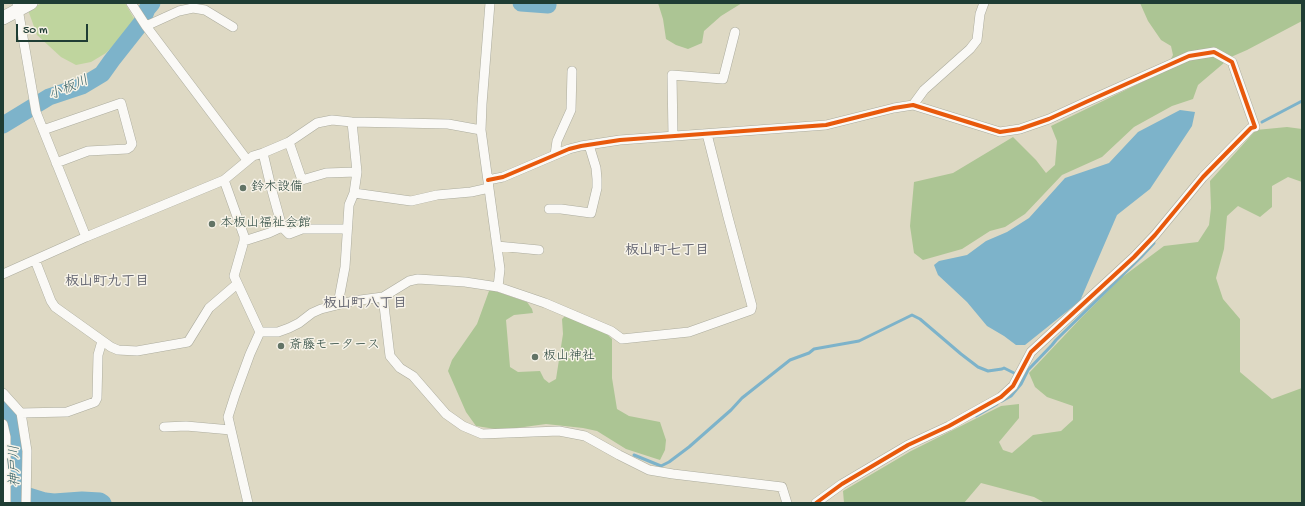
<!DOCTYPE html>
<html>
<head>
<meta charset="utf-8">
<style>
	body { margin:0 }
	#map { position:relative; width:1305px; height:506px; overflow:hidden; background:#ded9c4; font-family:"Gochi Hand",sans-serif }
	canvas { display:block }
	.frame { position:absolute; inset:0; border:4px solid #1f3d34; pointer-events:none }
	.scale { position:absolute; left:16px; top:24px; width:72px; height:18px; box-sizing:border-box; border:2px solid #1f3d34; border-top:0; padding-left:5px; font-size:12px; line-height:14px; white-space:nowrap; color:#1f3d34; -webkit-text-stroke:3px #f7f3e8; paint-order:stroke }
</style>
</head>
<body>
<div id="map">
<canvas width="1305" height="506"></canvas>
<div class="frame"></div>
<div class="scale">50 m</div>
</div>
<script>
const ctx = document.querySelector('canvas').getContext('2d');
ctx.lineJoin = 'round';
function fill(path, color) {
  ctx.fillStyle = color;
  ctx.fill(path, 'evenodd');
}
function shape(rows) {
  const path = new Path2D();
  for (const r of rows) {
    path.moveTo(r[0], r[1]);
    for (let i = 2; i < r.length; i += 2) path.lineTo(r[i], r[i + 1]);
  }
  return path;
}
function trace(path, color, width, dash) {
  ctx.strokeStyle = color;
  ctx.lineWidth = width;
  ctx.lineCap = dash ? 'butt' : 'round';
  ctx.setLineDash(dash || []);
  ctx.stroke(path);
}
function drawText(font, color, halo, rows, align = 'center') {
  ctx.font = font + ' "Gochi Hand","Klee One",sans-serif';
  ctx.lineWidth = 3;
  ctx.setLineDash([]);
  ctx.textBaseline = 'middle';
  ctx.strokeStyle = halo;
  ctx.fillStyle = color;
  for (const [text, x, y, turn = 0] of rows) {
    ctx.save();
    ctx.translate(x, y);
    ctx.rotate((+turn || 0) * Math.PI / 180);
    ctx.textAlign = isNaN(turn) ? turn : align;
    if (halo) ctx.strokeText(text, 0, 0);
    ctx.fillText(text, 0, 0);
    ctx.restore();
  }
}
fill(shape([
	[42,3,125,3,136,22,106,53,91,62,76,65,61,57,37,35,28,10]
]), '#bfd59e');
fill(shape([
	[658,3,742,3,721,16,704,31,702,43,688,49,676,45,666,39,663,19],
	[1140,3,1302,3,1302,21,1247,50,1231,57,1198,85,1193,99,1172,106,1134,127,1102,157,1062,175,1025,214,1005,227,990,231,962,249,923,260,914,253,910,226,914,182,953,173,1013,137,1036,160,1046,173,1055,165,1057,141,1051,126,1165,71,1173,55,1171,46,1161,40,1148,21],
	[1287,127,1302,129,1302,182,1288,177,1272,186,1272,207,1260,217,1238,206,1227,216,1224,249,1216,278,1223,299,1240,319,1240,372,1272,399,1302,388,1302,503,1045,503,1034,497,981,483,964,503,844,503,843,491,911,451,1001,406,1019,404,1019,418,999,442,1003,450,1012,453,1033,435,1061,431,1073,420,1073,406,1047,397,1035,387,1029,373,1081,318,1121,278,1164,246,1198,242,1209,225,1211,208,1210,181,1256,130],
	[492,290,527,302,532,309,533,313,514,315,506,320,510,367,518,372,540,371,544,379,549,383,556,379,563,334,562,319,565,316,607,334,612,339,612,378,617,409,629,416,660,422,666,440,665,450,660,460,626,449,597,431,583,428,546,424,502,430,476,426,466,412,448,371,452,360,477,324,489,291]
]), '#acc594');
fill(shape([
	[1180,110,1195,112,1192,126,1150,189,1117,215,1080,301,1025,345,1016,345,1004,336,987,326,967,302,938,275,934,265,939,261,967,255,986,241,1007,232,1029,218,1065,178,1109,163,1138,132]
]), '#7db3ca');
trace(shape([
	[1262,122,1302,101],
	[1002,401,1011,396,1021,384,1028,370,1052,345,1056,340,1141,257,1154,243],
	[976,416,997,404],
	[634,455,661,466,669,462,689,447,731,410,742,398,790,360,809,353,814,349,859,341,912,315,920,319,961,354,978,367,988,371,1002,369,1004,368,1014,373]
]), '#7db3ca', 3);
trace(shape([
	[521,3,548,5,548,3],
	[3,125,49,97,82,86,102,74,112,60,142,22,147,9,152,3],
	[3,408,14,427,17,454,16,503],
	[16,492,45,501,54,502,82,500,100,501,103,503]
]), '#7db3ca', 17);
const street = shape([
	[17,3,36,112,86,237],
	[131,3,146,26,247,160],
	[490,3,482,104,481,130,500,269,498,287],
	[146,26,179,11,193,8,205,10,233,27],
	[913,105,924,90,970,49,977,40,980,14,984,3],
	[43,130,121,103,132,144,130,147,127,149,88,151,56,163],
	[673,136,672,75,723,79,735,32],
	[289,142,302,180,326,173,357,172],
	[263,153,271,187,282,227],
	[555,155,557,141,571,110,572,71],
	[224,180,244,236,244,241,234,276,260,332,250,354,235,395,228,417,248,503],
	[488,180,503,177,569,149,581,146,620,140,826,125,894,108,913,105,1000,132,1020,129,1049,119,1086,102,1189,56,1214,52,1232,62,1255,127,1251,128,1203,177,1155,235,1134,257,1031,352,1013,386,1001,397,949,426,908,445,842,484,816,503],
	[354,193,411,201,437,195,471,192,489,188],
	[549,209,561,209,591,213,597,188,597,179,596,168,589,145],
	[244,241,269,233,282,227,289,234,302,229,346,229],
	[497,246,539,250],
	[35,260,51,301,55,307,111,347,118,350,137,351,188,342,209,308,237,284],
	[3,274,86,237,224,180,253,156,263,153,289,142,317,123,332,120,352,122,448,124,481,130],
	[383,297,390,356,400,368,413,376,446,414,463,426,482,434,559,431,585,436,619,455,649,470,673,474,782,487,787,503],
	[338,304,345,267,349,205,354,193,357,172,352,122],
	[260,332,278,332,289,328,299,323,312,313,321,309,353,301,383,297,409,281,418,279,465,282,498,287,545,303,611,331,622,339,689,332,751,310,752,306,728,217,707,134],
	[3,393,21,413,27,451,26,503],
	[21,413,67,412,95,402,97,398,98,355,102,341],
	[3,424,6,437,6,503],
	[164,427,186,426,231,430]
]);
const secondary = shape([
	[3,18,31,3]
]);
trace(street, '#acac9e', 10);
trace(secondary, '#acac9e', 14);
trace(street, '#faf9f6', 9);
trace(secondary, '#faf9f6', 13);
trace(shape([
	[488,180,503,177,569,149,581,146,620,140,826,125,894,108,913,105,1000,132,1020,129,1049,119,1086,102,1189,56,1214,52,1232,62,1255,127,1251,128,1203,177,1155,235,1134,257,1031,352,1013,386,1001,397,949,426,908,445,842,484,816,503]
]), '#e8590c', 4);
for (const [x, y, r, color] of [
	[243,188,4,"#627466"],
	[212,224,4,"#627466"],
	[281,346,4,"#627466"],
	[535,357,4,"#627466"]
]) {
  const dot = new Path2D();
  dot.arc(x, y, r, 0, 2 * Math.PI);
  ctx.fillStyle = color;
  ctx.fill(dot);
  trace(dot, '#f7f3e8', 1.5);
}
drawText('13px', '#1f3d34', '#f7f3e8', [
	["鈴木設備",251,188],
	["本板山福祉会館",220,224],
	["斎藤モータース",289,346],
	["板山神社",543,357]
], 'left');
drawText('italic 14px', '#2f5c62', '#f7f3e8', [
	["小板川",69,89,-23],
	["神戸川",16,466,-91]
]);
drawText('bold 14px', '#60626e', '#f7f3e8', [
	["板山町七丁目",667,252],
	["板山町九丁目",107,283],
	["板山町八丁目",365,305]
]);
</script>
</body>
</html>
